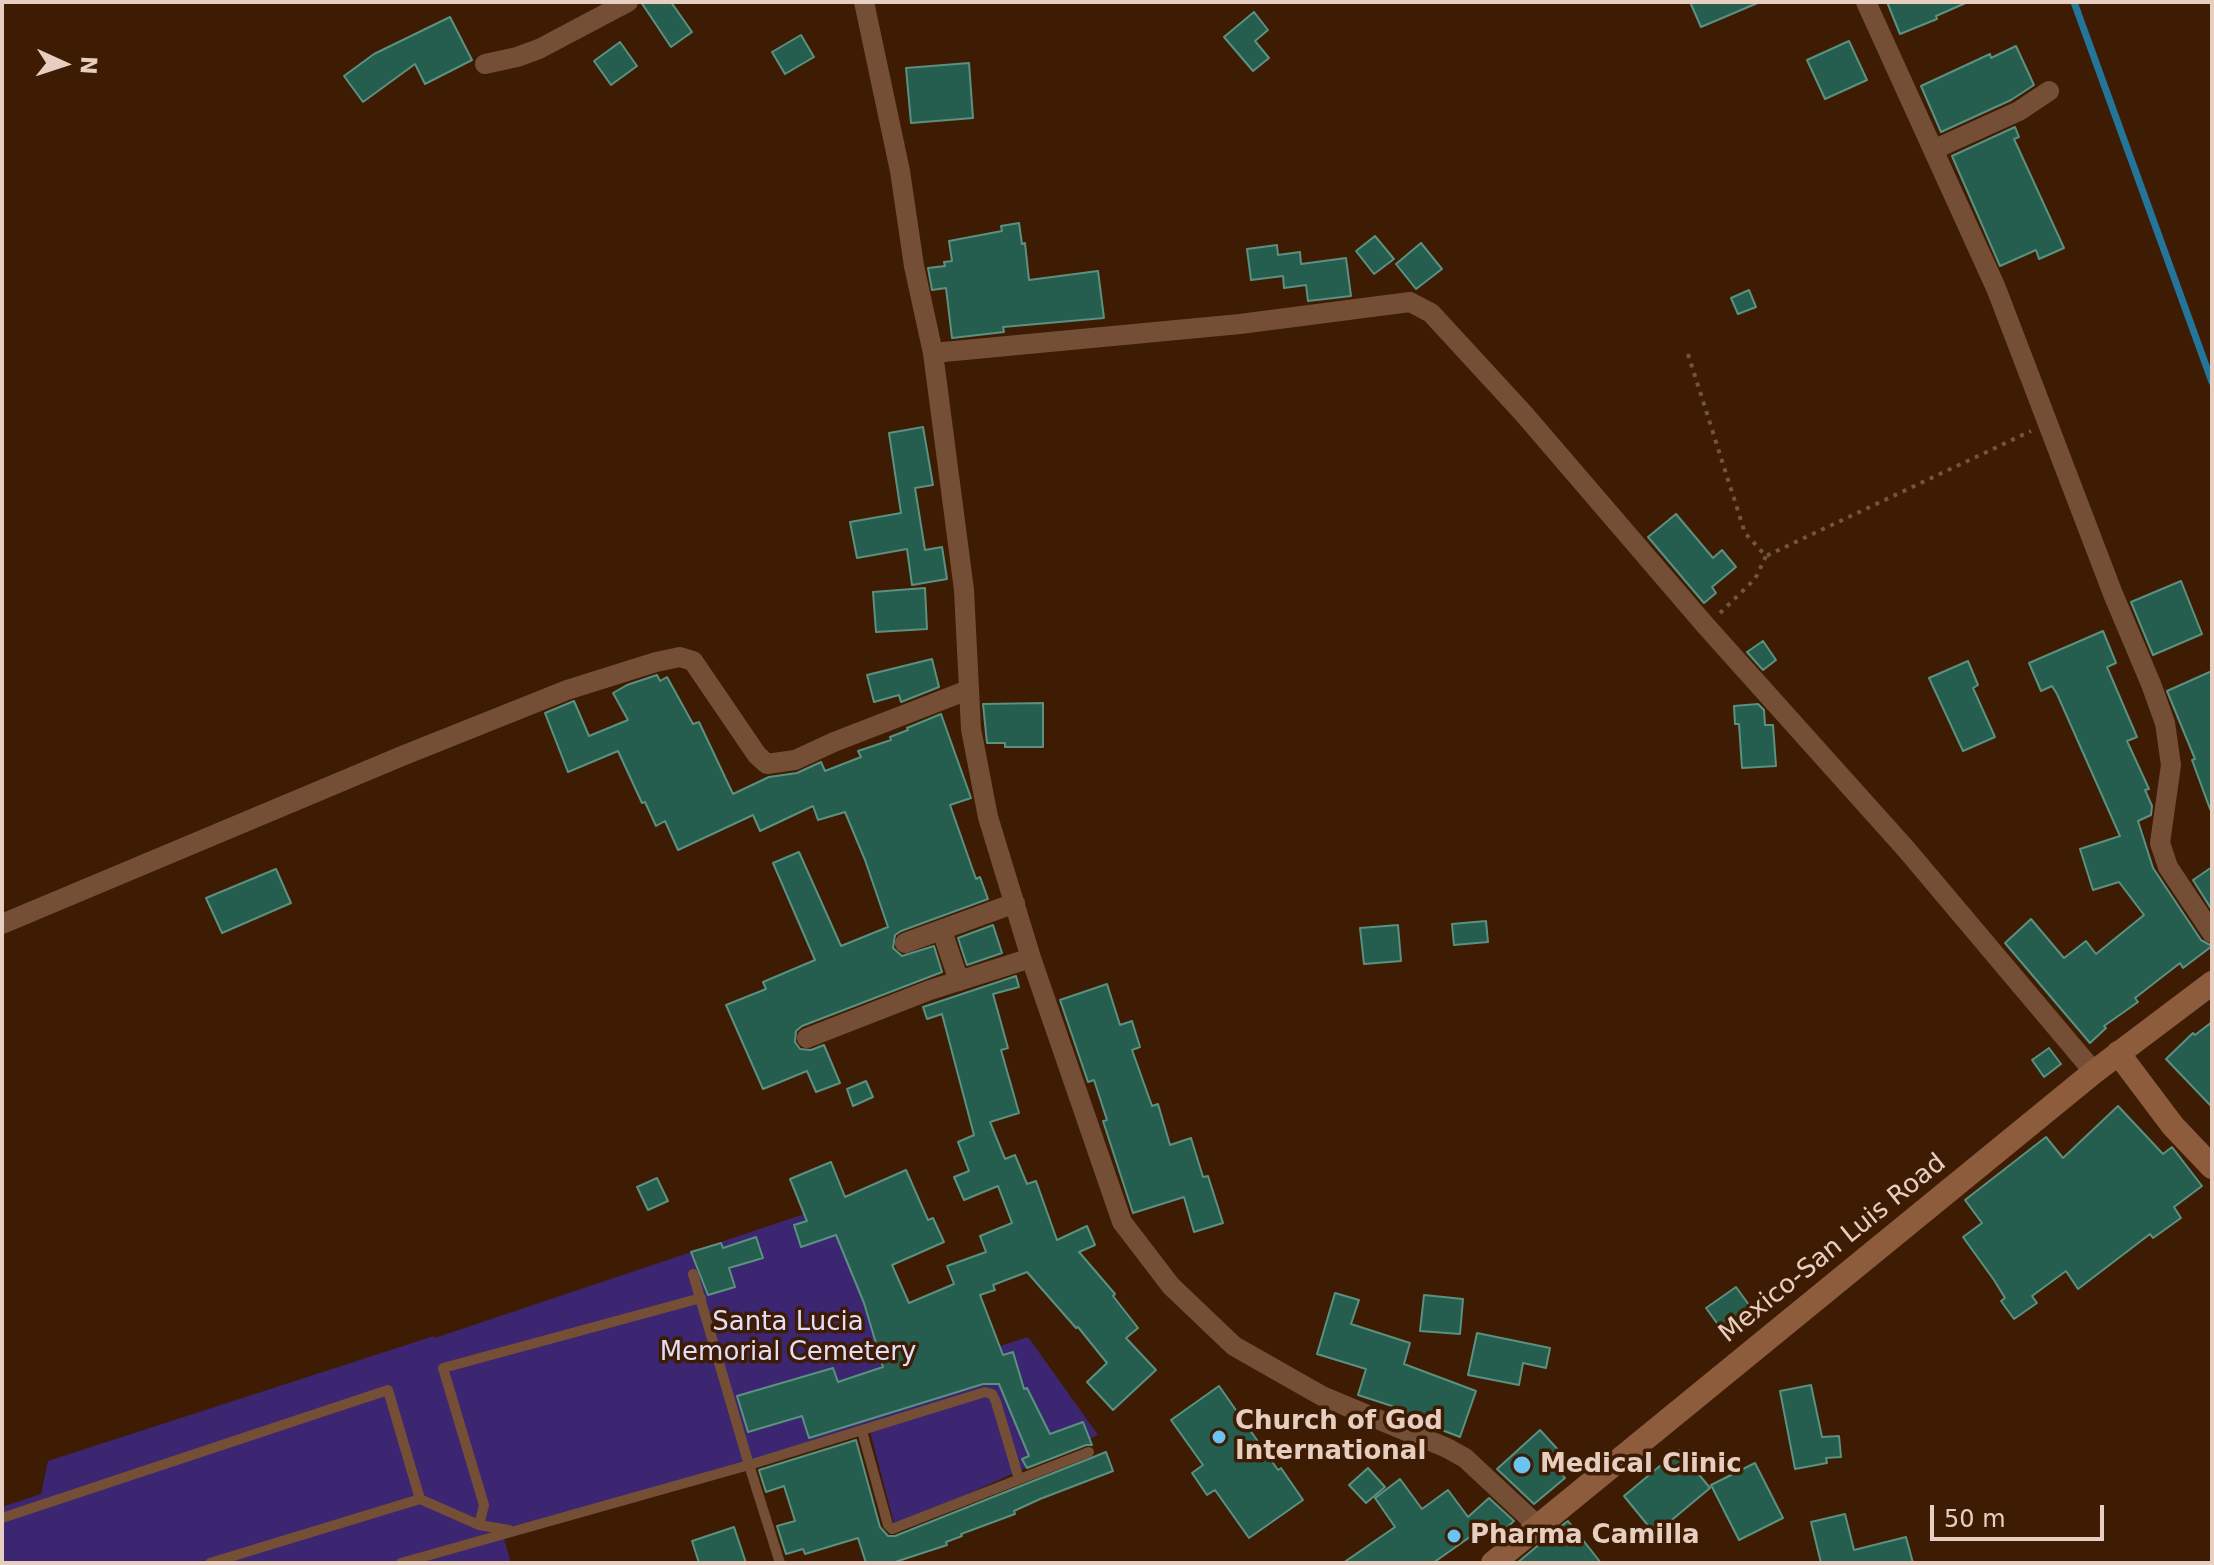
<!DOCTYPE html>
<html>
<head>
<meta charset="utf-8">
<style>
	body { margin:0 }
	#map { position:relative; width:2214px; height:1565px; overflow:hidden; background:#3e1c03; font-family:"DejaVu Sans",sans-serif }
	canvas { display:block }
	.frame { position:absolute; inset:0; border:4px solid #e6cfc1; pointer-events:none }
	.north { position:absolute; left:24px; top:24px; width:80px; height:80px; -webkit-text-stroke:6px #3e1c03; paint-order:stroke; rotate:93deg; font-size:22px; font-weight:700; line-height:32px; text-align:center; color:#e6cfc1 }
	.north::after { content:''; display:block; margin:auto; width:28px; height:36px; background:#e6cfc1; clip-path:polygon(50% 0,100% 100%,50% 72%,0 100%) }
	.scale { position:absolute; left:1930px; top:1505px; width:174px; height:36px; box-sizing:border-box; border:4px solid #e6cfc1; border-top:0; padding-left:10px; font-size:24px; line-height:28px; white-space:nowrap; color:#e6cfc1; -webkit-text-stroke:6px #3e1c03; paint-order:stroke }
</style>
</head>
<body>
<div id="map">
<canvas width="2214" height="1565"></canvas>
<div class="frame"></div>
<div class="north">N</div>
<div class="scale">50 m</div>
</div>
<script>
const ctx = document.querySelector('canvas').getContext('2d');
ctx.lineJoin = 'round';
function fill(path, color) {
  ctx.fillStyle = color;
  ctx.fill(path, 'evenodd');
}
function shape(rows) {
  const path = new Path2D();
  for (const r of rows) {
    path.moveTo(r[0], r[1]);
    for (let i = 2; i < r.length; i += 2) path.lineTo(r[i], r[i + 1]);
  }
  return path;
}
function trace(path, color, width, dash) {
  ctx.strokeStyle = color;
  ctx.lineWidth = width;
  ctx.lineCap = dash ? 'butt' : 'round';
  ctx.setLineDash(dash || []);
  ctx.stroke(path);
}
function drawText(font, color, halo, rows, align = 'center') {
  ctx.font = font + ' "DejaVu Sans",sans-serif';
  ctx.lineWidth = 7;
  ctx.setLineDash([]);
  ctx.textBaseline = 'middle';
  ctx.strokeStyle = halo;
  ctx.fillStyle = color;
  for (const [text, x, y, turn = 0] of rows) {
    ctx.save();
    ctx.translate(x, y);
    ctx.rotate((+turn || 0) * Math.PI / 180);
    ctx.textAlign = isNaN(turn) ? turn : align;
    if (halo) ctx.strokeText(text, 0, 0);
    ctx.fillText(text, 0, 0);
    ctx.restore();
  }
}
fill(shape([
	[861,1195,917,1373,1028,1337,1098,1435,895,1527,870,1431,504,1539,511,1563,2,1563,2,1507,41,1494,48,1461,434,1336,435,1338]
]), '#3d2671');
trace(shape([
	[2074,2,2212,382]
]), '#24759a', 7);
const building = shape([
	[641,2,671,2,692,32,671,47,641,2],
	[1690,2,1760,2,1701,27,1690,2],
	[1887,2,1968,2,1936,16,1937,19,1900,34,1887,2],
	[1254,12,1268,30,1255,41,1269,58,1253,71,1224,37,1254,12],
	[450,17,472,60,425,84,415,64,363,102,344,76,374,54,450,17],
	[801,35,814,57,785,74,772,52,801,35],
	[1849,41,1867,80,1825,99,1807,60,1849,41],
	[620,42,637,66,611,85,594,61,620,42],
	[2016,46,2034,85,2011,100,1941,132,1921,86,1990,54,1991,58,2016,46],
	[969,63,973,118,911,123,906,68,969,63],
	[2015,127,2019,137,2014,139,2064,248,2039,259,2036,250,2000,266,1952,156,2015,127],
	[1019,223,1022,244,1025,243,1029,280,1098,271,1104,318,1003,327,1004,332,952,338,946,288,932,290,928,268,945,266,944,262,952,261,949,241,1002,231,1001,226,1019,223],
	[1375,236,1394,259,1374,274,1356,251,1375,236],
	[1421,243,1442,269,1416,289,1396,264,1421,243],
	[1277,245,1278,255,1300,252,1301,264,1346,258,1351,296,1308,301,1306,285,1284,288,1283,276,1251,280,1247,249,1277,245],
	[1749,290,1756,307,1738,314,1731,298,1749,290],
	[923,427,933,485,915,488,925,550,942,547,947,579,912,585,907,549,857,558,850,522,901,513,889,433,923,427],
	[1676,514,1713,558,1722,550,1736,567,1712,587,1716,593,1704,603,1648,537,1676,514],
	[2181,581,2202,634,2153,655,2131,602,2181,581],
	[925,588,927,629,876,632,873,592,925,588],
	[2103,631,2116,663,2107,667,2137,737,2127,741,2149,789,2145,790,2152,806,2151,815,2138,821,2153,868,2201,940,2212,946,2183,968,2180,963,2135,998,2138,1002,2104,1026,2106,1028,2090,1043,2005,943,2031,919,2064,958,2086,941,2096,954,2144,915,2119,882,2093,890,2080,849,2120,836,2057,694,2052,686,2041,691,2029,663,2103,631],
	[1763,641,1776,660,1763,670,1747,652,1763,641],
	[932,659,939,687,901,702,899,695,874,702,867,675,932,659],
	[1968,661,1978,685,1973,688,1995,737,1963,751,1929,678,1968,661],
	[2212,671,2212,809,2210,809,2192,760,2195,759,2167,691,2212,671],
	[657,675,660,681,667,677,693,724,699,722,733,794,769,777,797,773,821,762,825,771,861,757,858,751,891,740,890,737,908,730,907,728,941,714,971,798,950,805,976,879,980,877,988,899,901,931,895,935,893,948,902,956,934,946,942,972,802,1026,796,1031,795,1042,800,1049,811,1050,824,1045,840,1083,816,1092,807,1071,763,1089,726,1005,766,989,763,982,815,960,773,863,799,852,841,946,888,927,865,860,845,812,818,820,813,806,760,831,753,815,678,850,665,821,656,826,645,802,642,803,618,751,568,772,545,713,574,701,589,736,628,720,613,693,627,685,657,675],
	[1043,703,1043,747,1005,747,1005,743,987,743,983,704,1043,703],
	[1758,704,1764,710,1765,725,1773,725,1776,766,1742,768,1739,724,1735,724,1734,706,1758,704],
	[2212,867,2212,910,2193,880,2212,867],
	[276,869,291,903,222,933,206,898,276,869],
	[1486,921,1488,942,1454,945,1452,924,1486,921],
	[993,925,1002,953,967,965,958,938,993,925],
	[1398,925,1401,961,1364,964,1360,928,1398,925],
	[1016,976,1019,987,993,994,1008,1048,1001,1050,1019,1113,990,1122,1005,1159,1015,1155,1027,1184,1036,1181,1057,1240,1087,1226,1095,1245,1079,1252,1115,1294,1113,1296,1138,1328,1126,1338,1156,1370,1113,1410,1087,1382,1107,1363,1078,1327,1076,1328,1027,1272,993,1285,995,1290,980,1295,1003,1355,1013,1352,1024,1389,1027,1388,1050,1434,1083,1422,1092,1445,1086,1445,1027,1468,1022,1459,1029,1456,999,1384,983,1384,809,1438,802,1416,748,1432,737,1396,833,1368,838,1382,883,1367,864,1303,836,1235,801,1247,794,1225,807,1221,790,1179,831,1162,845,1197,906,1170,928,1220,933,1218,944,1242,892,1265,909,1303,954,1284,947,1266,986,1252,980,1236,1012,1223,998,1186,964,1200,954,1177,969,1171,958,1142,974,1135,942,1014,927,1019,923,1007,1016,976],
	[1107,984,1120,1025,1132,1021,1140,1047,1132,1050,1152,1106,1158,1104,1170,1145,1191,1138,1203,1177,1208,1176,1223,1223,1194,1232,1184,1197,1133,1213,1103,1121,1107,1120,1094,1080,1088,1082,1060,1000,1107,984],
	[2212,1022,2212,1107,2166,1059,2193,1033,2195,1035,2212,1022],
	[2049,1048,2061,1064,2044,1077,2032,1060,2049,1048],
	[866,1081,873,1097,853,1106,847,1089,866,1081],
	[2118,1106,2163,1154,2172,1147,2202,1186,2174,1207,2181,1218,2153,1238,2150,1234,2078,1289,2066,1271,2032,1296,2037,1303,2014,1319,2001,1301,2005,1298,1994,1280,1963,1237,1982,1223,1965,1200,2046,1137,2063,1158,2118,1106],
	[657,1178,668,1201,648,1210,637,1187,657,1178],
	[756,1237,763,1258,729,1268,735,1287,708,1295,691,1252,721,1243,723,1248,756,1237],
	[1736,1287,1752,1309,1722,1330,1706,1308,1736,1287],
	[1335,1293,1359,1300,1351,1324,1410,1343,1404,1364,1476,1391,1460,1437,1390,1410,1392,1406,1358,1395,1366,1369,1317,1354,1335,1293],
	[1424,1295,1463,1299,1460,1334,1420,1331,1424,1295],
	[1477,1333,1550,1348,1546,1368,1523,1363,1519,1385,1468,1375,1477,1333],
	[1811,1385,1822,1437,1839,1436,1841,1457,1826,1458,1827,1463,1795,1469,1780,1391,1811,1385],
	[1219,1386,1278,1470,1281,1468,1303,1500,1249,1538,1215,1490,1207,1495,1192,1473,1203,1465,1171,1420,1219,1386],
	[1540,1430,1571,1464,1561,1473,1565,1478,1534,1504,1497,1469,1540,1430],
	[856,1440,880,1527,888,1536,895,1536,1106,1452,1113,1471,1040,1499,1014,1511,1015,1514,961,1534,962,1536,946,1542,947,1545,892,1563,866,1563,858,1538,805,1554,803,1549,786,1554,777,1526,795,1521,784,1486,766,1492,759,1470,856,1440],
	[1679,1450,1710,1488,1655,1534,1624,1496,1679,1450],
	[1755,1463,1783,1518,1739,1540,1711,1485,1755,1463],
	[1368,1468,1385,1487,1366,1503,1349,1485,1368,1468],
	[1400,1479,1422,1509,1448,1490,1468,1517,1489,1498,1514,1521,1494,1539,1484,1527,1433,1563,1343,1563,1395,1527,1375,1498,1400,1479],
	[1845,1514,1854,1550,1906,1537,1913,1563,1821,1563,1811,1522,1845,1514],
	[1568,1521,1601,1563,1517,1563,1565,1523,1568,1521],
	[734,1527,746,1563,699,1563,692,1541,734,1527]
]);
fill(building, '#255d4e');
trace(building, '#5a9180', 2);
trace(shape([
	[1688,354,1745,533,1766,556,2031,431],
	[1720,613,1755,579,1766,556]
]), '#73543f', 4, [4, 6]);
trace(shape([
	[693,1274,749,1465,780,1563],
	[862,1431,888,1525,892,1529,1089,1452],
	[2,1518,388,1390,420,1499],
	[479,1525,484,1505,443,1368,701,1298],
	[210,1563,420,1499,479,1525,509,1530],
	[401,1563,749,1465,985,1392,992,1394,996,1402,1019,1479]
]), '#754e36', 10);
trace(shape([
	[864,2,900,171,914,266,933,353,964,590,971,729,988,817,1031,958,1122,1222,1171,1286,1234,1346,1322,1396,1447,1448,1465,1458,1538,1526],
	[1866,2,1996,288,2113,594,2151,684,2165,723,2171,765,2160,843,2168,867,2212,933],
	[485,64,517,57,539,49,628,2],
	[1935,149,2019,111,2049,91],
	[933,353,1240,324,1410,302,1431,313,1524,414,1706,626,1906,849,2094,1072],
	[2,924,402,756,567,690,656,662,680,657,693,661,757,755,767,764,795,760,834,742,968,690],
	[942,931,959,981],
	[905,943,1015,903],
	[807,1038,930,990,1031,958]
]), '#754e36', 20);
trace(shape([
	[2118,1053,2173,1126,2212,1167],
	[1493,1563,2094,1072,2212,983]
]), '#8d5c3d', 24);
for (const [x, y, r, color] of [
	[1219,1437,8,"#6ac3f1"],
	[1522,1465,10,"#6ac3f1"],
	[1454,1536,8,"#6ac3f1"]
]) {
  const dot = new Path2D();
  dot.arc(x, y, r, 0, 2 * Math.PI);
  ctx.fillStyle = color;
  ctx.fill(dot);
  trace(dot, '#3e1c03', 3);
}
drawText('26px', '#e6cfc1', '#3e1c03', [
	["Mexico-San Luis Road",1833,1249,-39]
]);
drawText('26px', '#e2def9', '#3e1c03', [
	["Santa Lucia",788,1323],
	["Memorial Cemetery",788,1353]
]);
drawText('bold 26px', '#e6cfc1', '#3e1c03', [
	["Church of God",1235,1422],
	["International",1235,1452],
	["Medical Clinic",1540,1465],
	["Pharma Camilla",1470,1536]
], 'left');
</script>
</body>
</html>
